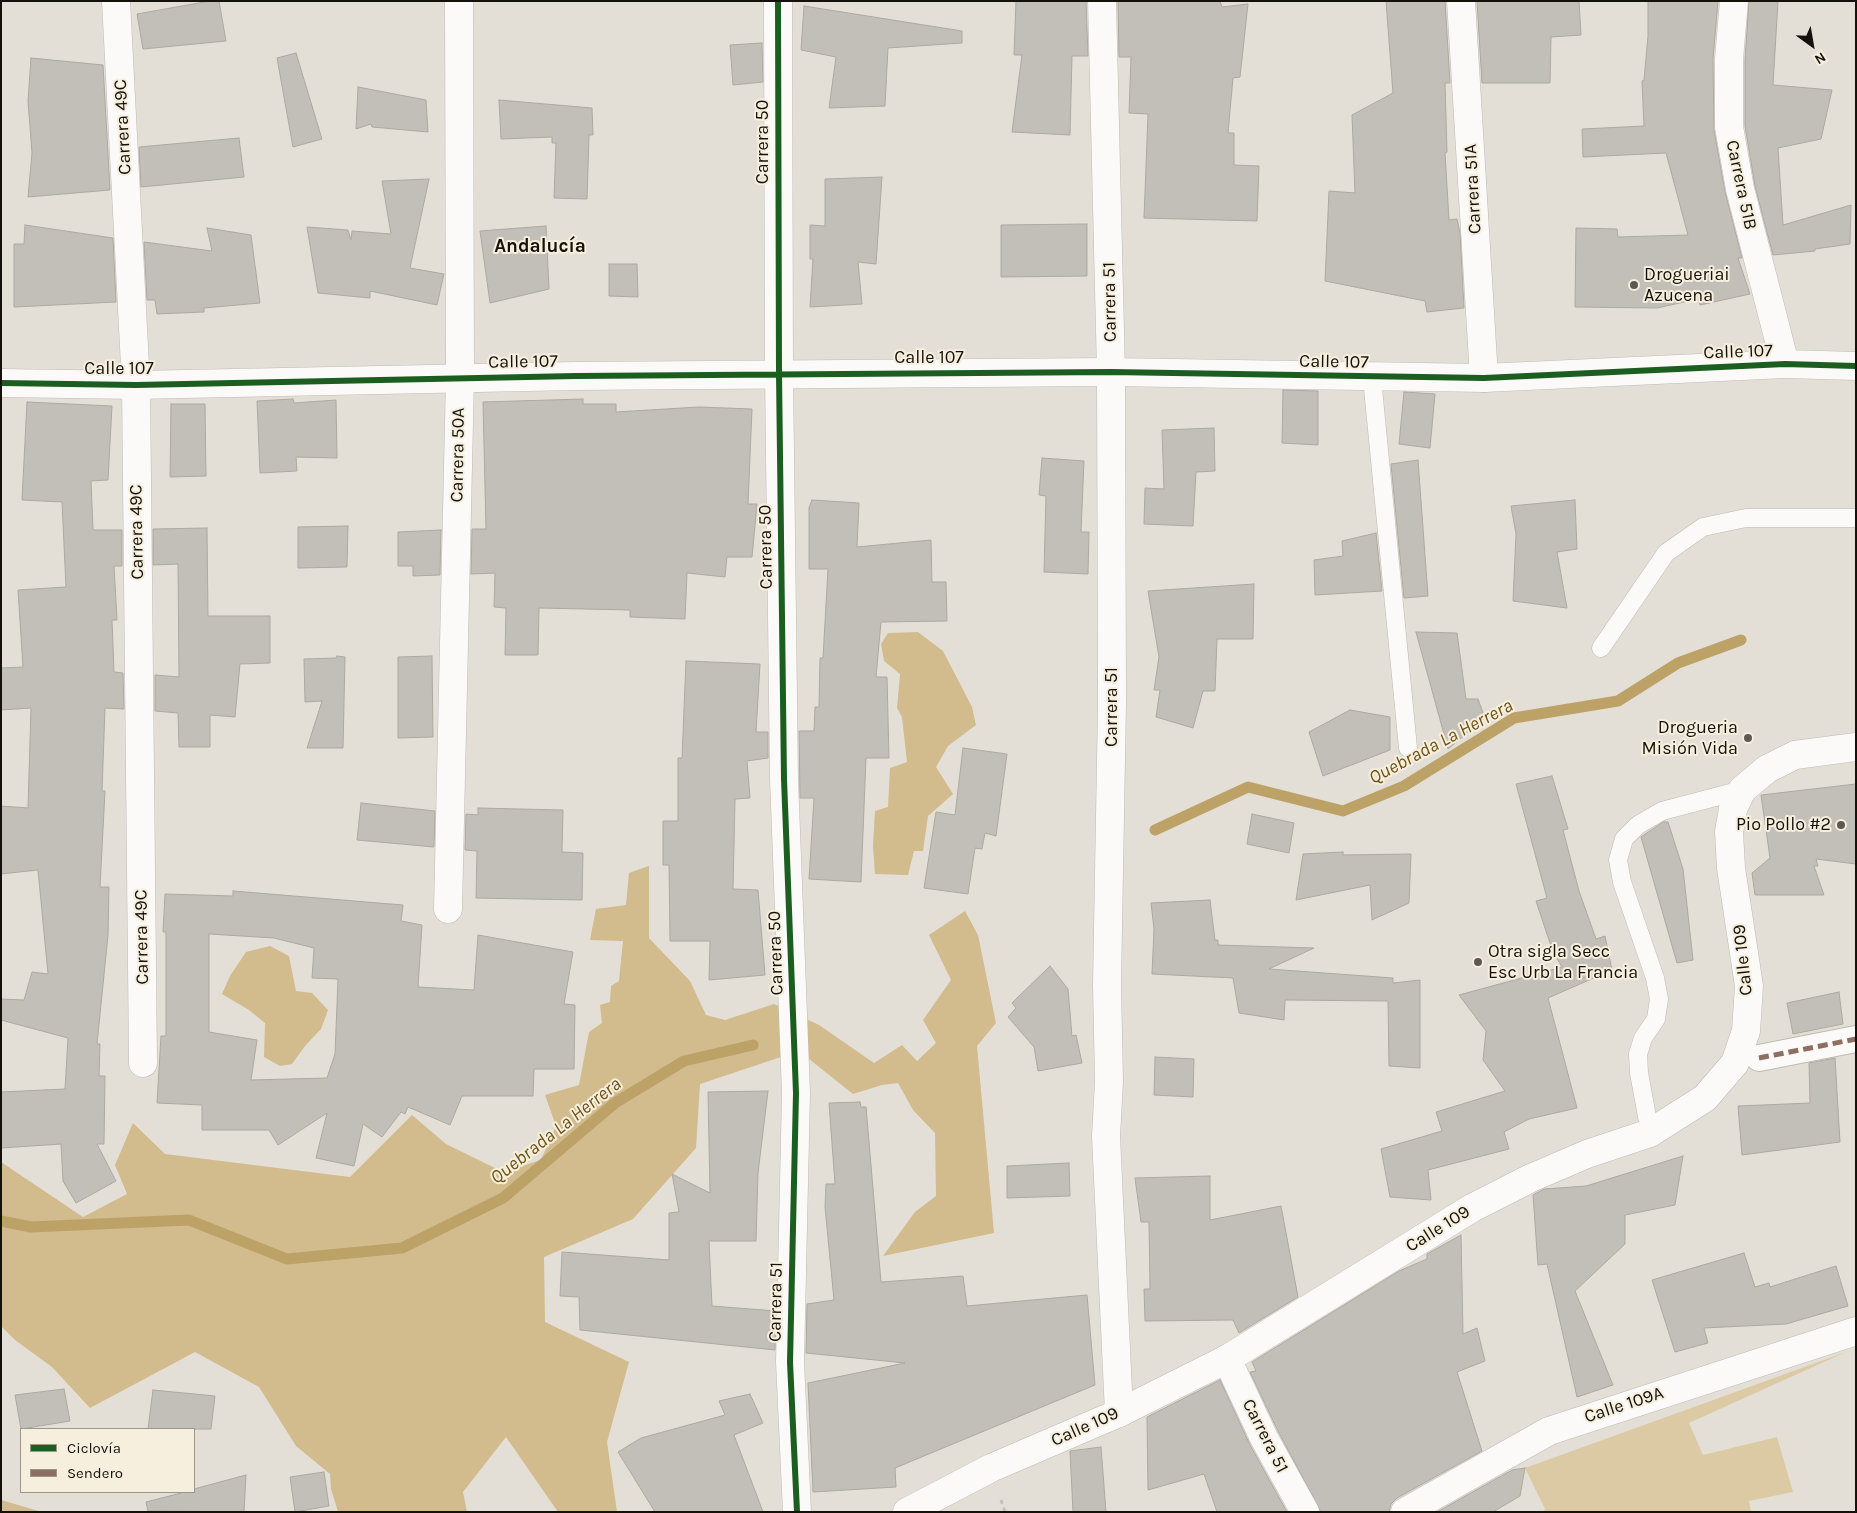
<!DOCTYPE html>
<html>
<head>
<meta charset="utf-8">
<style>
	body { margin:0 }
	#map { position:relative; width:1857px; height:1513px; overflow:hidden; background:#e4dfd6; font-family:Karla,sans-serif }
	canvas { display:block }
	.frame { position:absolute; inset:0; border:2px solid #14110b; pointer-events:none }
	.legend { position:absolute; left:20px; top:1428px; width:175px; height:65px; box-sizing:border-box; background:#f7efdd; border:1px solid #9c9689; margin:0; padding:6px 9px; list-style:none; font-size:15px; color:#14110b }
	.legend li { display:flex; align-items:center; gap:10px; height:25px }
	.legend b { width:25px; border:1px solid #9c9689 }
	.north { position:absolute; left:1787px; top:20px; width:50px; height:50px; -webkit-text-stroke:4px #f7efdd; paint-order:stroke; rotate:148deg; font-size:14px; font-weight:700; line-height:20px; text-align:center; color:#14110b }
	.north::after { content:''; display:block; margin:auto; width:18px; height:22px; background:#14110b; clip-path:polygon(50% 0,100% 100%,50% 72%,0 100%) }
</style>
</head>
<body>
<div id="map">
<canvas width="1857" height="1513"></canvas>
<div class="frame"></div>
<ul class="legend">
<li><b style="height:6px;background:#1b5e20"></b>Ciclovía</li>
<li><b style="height:6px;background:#8d6e63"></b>Sendero</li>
</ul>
<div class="north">N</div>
</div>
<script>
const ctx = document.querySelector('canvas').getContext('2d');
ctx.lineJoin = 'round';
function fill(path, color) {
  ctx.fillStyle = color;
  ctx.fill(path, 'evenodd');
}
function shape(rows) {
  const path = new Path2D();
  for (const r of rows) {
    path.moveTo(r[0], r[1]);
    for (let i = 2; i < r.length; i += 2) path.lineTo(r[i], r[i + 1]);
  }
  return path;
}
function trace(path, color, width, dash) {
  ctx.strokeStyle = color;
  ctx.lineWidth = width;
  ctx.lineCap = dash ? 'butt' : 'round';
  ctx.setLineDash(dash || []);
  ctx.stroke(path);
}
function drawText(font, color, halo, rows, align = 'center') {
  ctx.font = font + ' Karla,sans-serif';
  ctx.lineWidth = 4;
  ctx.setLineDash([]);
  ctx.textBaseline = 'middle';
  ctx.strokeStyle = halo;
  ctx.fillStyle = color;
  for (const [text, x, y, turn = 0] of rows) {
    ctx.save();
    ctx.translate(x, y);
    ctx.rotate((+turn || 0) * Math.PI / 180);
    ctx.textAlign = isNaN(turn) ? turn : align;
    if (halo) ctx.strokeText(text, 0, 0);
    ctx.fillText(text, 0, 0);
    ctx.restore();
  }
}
fill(shape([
	[1846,1352,1689,1423,1703,1455,1777,1437,1793,1492,1749,1501,1751,1512,1543,1512,1545,1509,1525,1468]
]), '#dccaa4');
fill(shape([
	[918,632,943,651,972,707,976,725,948,746,936,767,953,794,928,816,923,851,914,851,908,875,875,874,873,846,875,811,888,807,890,768,907,762,902,717,897,708,900,674,884,661,881,644,888,633],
	[649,866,649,938,690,981,706,1015,725,1020,774,1004,819,1025,874,1063,902,1045,917,1061,936,1043,923,1020,951,980,929,935,965,911,978,935,996,1023,977,1046,994,1233,883,1256,915,1212,936,1196,935,1133,913,1110,898,1083,882,1085,853,1094,799,1051,700,1084,696,1148,633,1219,544,1257,545,1322,629,1362,607,1442,617,1512,558,1512,506,1437,463,1492,467,1512,338,1512,331,1489,330,1474,296,1446,259,1387,195,1352,90,1408,52,1367,15,1340,1,1326,1,1162,83,1217,127,1194,115,1165,133,1123,165,1154,350,1177,412,1115,446,1144,503,1172,541,1160,556,1126,545,1095,579,1085,589,1032,602,1023,600,1005,610,1002,611,986,619,981,623,941,590,940,596,909,626,905,629,873],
	[270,946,289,956,296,991,312,993,328,1010,321,1029,305,1046,292,1064,280,1066,264,1057,265,1023,249,1010,222,994,230,976,246,952],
	[1,1500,42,1512,1,1512]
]), '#d2bb8c');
trace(shape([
	[1155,830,1248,787,1343,811,1404,786,1514,718,1618,701,1678,663,1741,640],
	[1,1221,31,1227,189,1220,287,1259,402,1248,503,1198,615,1103,684,1061,753,1045]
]), '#bda267', 11);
const building = shape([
	[210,1,219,1,226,41,143,49,137,14,210,1],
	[1016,1,1086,1,1088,56,1072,56,1070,135,1012,132,1022,55,1014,55,1016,1],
	[1118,1,1220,1,1222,7,1248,4,1240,77,1233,78,1228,133,1234,133,1234,165,1259,166,1257,221,1144,218,1148,114,1129,113,1131,57,1119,57,1118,1],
	[1386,1,1445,1,1450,83,1445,83,1447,152,1445,153,1449,220,1457,219,1460,233,1464,308,1427,312,1425,301,1325,281,1329,191,1355,193,1352,115,1393,93,1386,1],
	[1477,1,1579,1,1581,35,1551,37,1550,83,1482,83,1477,1],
	[1648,1,1718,1,1713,59,1714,130,1725,192,1742,258,1738,258,1750,294,1700,305,1698,299,1657,308,1575,307,1576,228,1617,229,1618,237,1688,235,1666,153,1583,157,1582,129,1644,126,1642,81,1644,80,1648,36,1648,1],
	[1749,1,1778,1,1773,85,1832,90,1821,139,1778,148,1783,225,1851,205,1850,244,1815,249,1815,251,1773,255,1755,186,1745,126,1745,60,1749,1],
	[804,6,962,31,962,43,888,48,885,106,829,108,836,57,801,50,804,6],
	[762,43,763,82,733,85,730,45,762,43],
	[296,53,322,139,293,147,277,58,296,53],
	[31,58,103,65,110,190,28,197,32,153,28,101,31,58],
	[358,87,426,100,428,132,372,127,371,124,356,129,358,87],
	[499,100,592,108,593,135,589,135,587,199,554,198,556,143,552,143,552,137,501,139,499,100],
	[239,138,244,177,141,187,139,147,239,138],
	[882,177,876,264,858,262,862,304,810,307,813,259,810,259,810,225,825,226,825,179,882,177],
	[429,179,410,268,444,274,437,305,370,291,370,298,318,293,307,227,348,230,351,240,352,231,391,234,382,181,429,179],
	[1087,224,1087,276,1001,277,1001,225,1087,224],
	[25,225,113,238,116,302,14,307,14,244,24,244,25,225],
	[546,226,549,289,490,303,480,231,546,226],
	[207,228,251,235,260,303,204,308,204,312,157,314,155,300,147,300,144,242,212,251,207,228],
	[609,264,637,264,638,297,609,296,609,264],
	[1283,390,1318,391,1318,445,1282,443,1283,390],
	[1404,392,1435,394,1430,448,1399,444,1404,392],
	[293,399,294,403,336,400,337,458,296,457,297,471,260,473,257,401,293,399],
	[583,399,583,404,616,404,616,412,699,407,752,409,748,504,757,504,752,557,727,557,725,577,687,573,685,619,630,617,630,610,539,608,538,655,505,655,506,608,494,607,495,573,471,574,472,529,486,529,483,402,583,399],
	[27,402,112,406,108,480,91,481,93,530,122,530,122,566,114,566,117,620,112,620,114,672,123,673,124,709,105,708,102,791,105,791,100,887,109,887,108,935,97,1044,100,1044,99,1076,105,1076,104,1144,97,1144,116,1181,76,1203,63,1181,61,1144,1,1148,1,1092,65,1089,68,1038,1,1020,1,999,24,1000,32,972,48,974,38,870,1,874,1,806,28,808,31,708,1,710,1,668,23,667,18,590,66,587,62,502,22,500,27,402],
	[171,404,205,404,206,476,170,477,171,404],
	[1214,428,1215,471,1196,472,1193,526,1144,524,1145,488,1164,489,1162,430,1214,428],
	[1042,458,1084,461,1081,532,1089,532,1088,574,1044,572,1046,496,1039,495,1042,458],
	[1418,460,1428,596,1404,598,1391,464,1418,460],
	[812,500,859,503,857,547,931,540,932,582,946,582,947,621,881,622,876,677,887,677,889,758,866,758,861,882,809,879,814,798,800,798,799,731,814,731,815,707,819,707,820,658,823,658,828,569,809,569,809,508,812,500],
	[1575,500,1577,549,1557,552,1567,608,1513,601,1516,534,1511,506,1575,500],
	[348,526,347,567,298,568,298,527,348,526],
	[207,528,208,616,270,616,270,663,240,664,235,717,210,715,210,747,179,747,178,713,155,711,155,675,179,677,178,564,153,565,153,529,207,528],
	[441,530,440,575,413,576,413,566,398,566,398,532,441,530],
	[1376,533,1382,591,1315,595,1314,560,1343,556,1342,541,1376,533],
	[1254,584,1253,639,1217,639,1215,691,1203,691,1193,728,1156,717,1160,690,1154,690,1159,657,1148,591,1254,584],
	[1416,632,1457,633,1466,699,1478,699,1485,718,1448,749,1416,632],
	[337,656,345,657,343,748,307,748,322,701,305,702,304,659,336,658,337,656],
	[432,656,433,737,398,738,398,657,432,656],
	[686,661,760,664,756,732,768,732,768,758,747,761,750,798,735,799,733,889,758,890,765,975,709,980,710,941,670,941,669,865,663,865,663,821,678,821,678,758,682,758,686,661],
	[1350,710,1390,717,1390,750,1323,776,1309,732,1350,710],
	[963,748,1007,754,996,836,985,833,982,849,975,848,968,894,924,888,936,812,955,815,963,748],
	[1552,776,1568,829,1563,830,1579,891,1596,939,1605,936,1612,970,1548,998,1577,1108,1529,1119,1504,1132,1509,1149,1428,1170,1431,1200,1390,1197,1381,1149,1442,1131,1436,1112,1505,1091,1483,1060,1486,1031,1459,995,1562,967,1553,952,1536,901,1547,898,1516,784,1552,776],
	[1856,784,1856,864,1816,859,1818,866,1814,866,1824,895,1755,895,1752,873,1770,858,1761,795,1856,784],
	[361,803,435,811,434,847,357,840,361,803],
	[478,808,563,810,562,852,583,853,582,900,476,898,477,851,465,850,466,814,478,815,478,808],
	[1252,814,1294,823,1289,853,1247,844,1252,814],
	[1663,822,1668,822,1683,869,1693,960,1677,963,1641,837,1663,822],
	[1343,852,1343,855,1411,854,1409,903,1372,920,1370,885,1296,900,1303,854,1343,852],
	[233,891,403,905,401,921,422,925,418,987,474,990,478,935,573,952,564,1004,575,1005,574,1069,534,1069,533,1096,462,1096,450,1125,408,1107,405,1114,401,1112,382,1137,363,1124,354,1166,316,1158,327,1113,278,1145,269,1130,202,1130,202,1105,157,1103,161,1036,166,1036,166,932,163,932,165,894,233,896,233,891],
	[209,934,274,938,314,948,312,978,338,979,335,1054,327,1078,251,1080,257,1040,209,1032,209,934],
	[1210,900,1215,940,1218,940,1218,945,1314,948,1269,969,1393,978,1393,983,1420,980,1420,1068,1389,1066,1388,1001,1285,1000,1284,1020,1239,1013,1233,978,1152,974,1154,929,1151,903,1210,900],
	[1050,966,1068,989,1072,1036,1076,1035,1082,1063,1038,1071,1034,1047,1008,1017,1016,1008,1012,1003,1050,966],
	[1839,992,1843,1024,1793,1034,1787,1003,1839,992],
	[1155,1057,1194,1059,1193,1097,1154,1095,1155,1057],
	[1835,1058,1840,1142,1742,1155,1738,1106,1810,1103,1809,1063,1835,1058],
	[768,1091,758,1173,756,1241,709,1241,712,1306,776,1311,775,1350,580,1330,579,1297,560,1296,562,1252,669,1260,669,1213,679,1212,672,1174,710,1193,708,1092,768,1091],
	[860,1102,861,1107,866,1107,881,1282,963,1276,967,1306,1087,1295,1095,1385,895,1468,896,1487,813,1492,808,1383,905,1363,806,1353,807,1304,834,1300,825,1207,826,1184,835,1184,829,1103,860,1102],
	[1683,1156,1675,1205,1625,1215,1625,1244,1575,1291,1613,1385,1577,1397,1547,1264,1538,1265,1533,1195,1544,1189,1586,1186,1683,1156],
	[1069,1163,1070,1196,1007,1198,1007,1166,1069,1163],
	[1210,1176,1210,1220,1281,1206,1298,1297,1239,1333,1233,1320,1145,1321,1144,1289,1150,1289,1149,1222,1141,1222,1135,1178,1210,1176],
	[1461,1235,1463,1334,1477,1328,1485,1361,1457,1372,1482,1451,1397,1498,1391,1504,1389,1512,1321,1512,1278,1431,1250,1372,1256,1371,1252,1362,1399,1271,1427,1259,1427,1254,1461,1235],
	[1744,1253,1755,1287,1769,1283,1770,1287,1836,1266,1848,1306,1786,1324,1704,1328,1708,1343,1675,1352,1652,1280,1744,1253],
	[1220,1380,1250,1445,1287,1512,1217,1512,1204,1474,1148,1490,1147,1417,1220,1380],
	[64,1389,70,1421,21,1429,15,1395,64,1389],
	[153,1390,215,1396,211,1429,148,1429,153,1390],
	[750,1394,763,1423,734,1435,763,1512,655,1512,618,1452,641,1438,725,1415,719,1401,750,1394],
	[1101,1447,1106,1512,1073,1512,1070,1451,1101,1447],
	[1525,1468,1520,1496,1493,1512,1437,1512,1512,1470,1525,1468],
	[324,1472,329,1506,295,1512,290,1477,324,1472],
	[246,1475,244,1512,148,1511,146,1502,185,1492,194,1492,194,1489,246,1475]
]);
fill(building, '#c2bfb8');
trace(building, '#aca9a1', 1);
const service = shape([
	[1372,378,1408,748],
	[1601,648,1666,553,1703,527,1746,518,1856,518],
	[1650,1133,1639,1073,1638,1054,1643,1038,1656,1019,1659,999,1655,978,1622,882,1618,860,1624,839,1638,825,1662,811,1742,790]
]);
const pedestrian = shape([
	[1759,1058,1856,1039]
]);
const minor = shape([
	[116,1,136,385,143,1063],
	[778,1,779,374,784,779,796,1093,790,1362,797,1512],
	[1102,1,1111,372,1112,703,1107,985,1109,1082,1106,1136,1119,1413],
	[1461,1,1484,378],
	[1734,1,1729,59,1729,127,1740,189,1785,364],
	[448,909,460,378,459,1],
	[1227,1359,1264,1438,1305,1512],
	[1405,1512,1549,1431,1856,1331]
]);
const tertiary = shape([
	[1,383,136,385,576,376,1111,372,1484,378,1785,364,1856,366],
	[907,1512,991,1468,1119,1413,1227,1359,1472,1208,1531,1178,1587,1154,1650,1133,1705,1098,1735,1063,1746,1031,1749,986,1731,868,1729,832,1733,809,1742,790,1767,769,1795,755,1856,747]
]);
trace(service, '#bebab3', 19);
trace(pedestrian, '#bebab3', 28);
trace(minor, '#bebab3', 29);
trace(tertiary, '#bebab3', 29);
trace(shape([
	[1001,1500,1005,1512]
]), '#c2c1bf', 3, [4, 4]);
trace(service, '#fbfaf9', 18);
trace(pedestrian, '#fbfaf9', 26);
trace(minor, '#fbfaf9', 28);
trace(tertiary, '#fbfaf9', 28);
trace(shape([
	[1759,1058,1856,1039]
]), '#8d6e63', 5, [10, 5]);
trace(shape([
	[778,1,779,374,784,779,796,1093,790,1362,797,1512],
	[1,383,136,385,576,376,1111,372,1484,378,1785,364,1856,366]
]), '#1b5e20', 6);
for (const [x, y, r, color] of [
	[1634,285,5,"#5d5952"],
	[1748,738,5,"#5d5952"],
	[1841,825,5,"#5d5952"],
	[1478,962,5,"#5d5952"]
]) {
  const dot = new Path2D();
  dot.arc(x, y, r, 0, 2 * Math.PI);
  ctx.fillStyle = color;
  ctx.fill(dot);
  trace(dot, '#f7efdd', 2);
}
drawText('18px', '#14110b', '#f7efdd', [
	["Carrera 49C",123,127,-93],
	["Carrera 50",763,142,-90],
	["Carrera 51B",1741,185,78],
	["Carrera 51A",1473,189,-93],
	["Carrera 51",1110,302,-91],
	["Calle 107",1738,352,-2],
	["Calle 107",929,358],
	["Calle 107",523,362,-1],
	["Calle 107",1334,362,1],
	["Calle 107",119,369],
	["Carrera 50A",458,455,-89],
	["Carrera 49C",137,532,-91],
	["Carrera 50",766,547,-91],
	["Carrera 51",1112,707,-90],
	["Carrera 49C",142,937,-91],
	["Carrera 50",776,953,-92],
	["Calle 109",1743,960,-96],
	["Calle 109",1438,1229,-32],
	["Carrera 51",776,1302,-89],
	["Calle 109A",1624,1405,-18],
	["Calle 109",1085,1427,-24],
	["Carrera 51",1265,1436,63]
]);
drawText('18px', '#14110b', '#f7efdd', [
	["Drogueriai",1644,275],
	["Azucena",1644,296],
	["Drogueria",1738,728,"right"],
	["Misión Vida",1738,749,"right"],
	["Pio Pollo #2",1831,825,"right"],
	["Otra sigla Secc",1488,952],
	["Esc Urb La Francia",1488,973]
], 'left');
drawText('bold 19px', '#14110b', '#f7efdd', [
	["Andalucía",540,247]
]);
drawText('italic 19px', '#6c5216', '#f7efdd', [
	["Quebrada La Herrera",1441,742,-28],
	["Quebrada La Herrera",556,1131,-38]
]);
</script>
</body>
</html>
